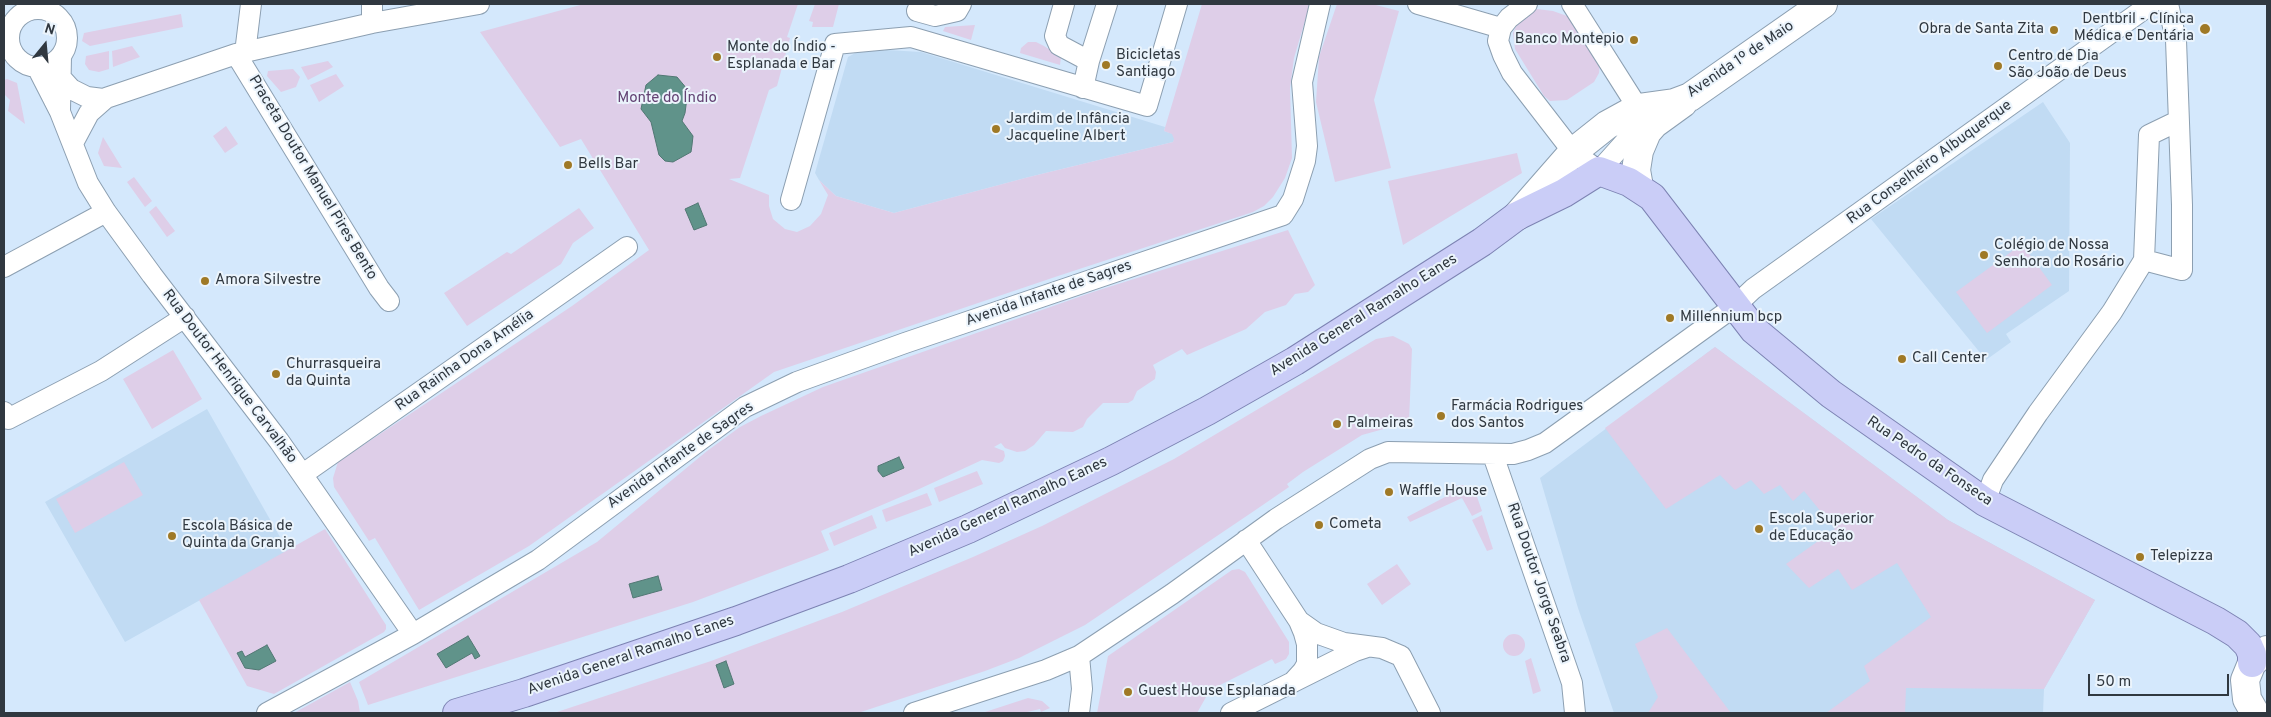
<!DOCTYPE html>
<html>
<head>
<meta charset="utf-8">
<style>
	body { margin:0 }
	#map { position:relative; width:2271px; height:717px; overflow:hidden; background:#d4e8fc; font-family:Overpass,sans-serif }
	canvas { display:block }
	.frame { position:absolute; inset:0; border:5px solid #303840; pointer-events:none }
	.north { position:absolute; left:20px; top:20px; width:50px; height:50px; -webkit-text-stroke:4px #ebf4fc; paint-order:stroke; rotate:17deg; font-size:14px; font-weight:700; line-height:20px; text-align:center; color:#303840 }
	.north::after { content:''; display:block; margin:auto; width:18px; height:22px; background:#303840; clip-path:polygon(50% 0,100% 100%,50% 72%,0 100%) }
	.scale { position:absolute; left:2088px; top:674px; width:141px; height:22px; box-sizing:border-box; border:2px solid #303840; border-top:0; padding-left:6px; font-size:15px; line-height:18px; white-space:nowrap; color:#303840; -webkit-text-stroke:4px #ebf4fc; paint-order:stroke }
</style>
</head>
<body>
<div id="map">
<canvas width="2271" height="717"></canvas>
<div class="frame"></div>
<div class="north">N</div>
<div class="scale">50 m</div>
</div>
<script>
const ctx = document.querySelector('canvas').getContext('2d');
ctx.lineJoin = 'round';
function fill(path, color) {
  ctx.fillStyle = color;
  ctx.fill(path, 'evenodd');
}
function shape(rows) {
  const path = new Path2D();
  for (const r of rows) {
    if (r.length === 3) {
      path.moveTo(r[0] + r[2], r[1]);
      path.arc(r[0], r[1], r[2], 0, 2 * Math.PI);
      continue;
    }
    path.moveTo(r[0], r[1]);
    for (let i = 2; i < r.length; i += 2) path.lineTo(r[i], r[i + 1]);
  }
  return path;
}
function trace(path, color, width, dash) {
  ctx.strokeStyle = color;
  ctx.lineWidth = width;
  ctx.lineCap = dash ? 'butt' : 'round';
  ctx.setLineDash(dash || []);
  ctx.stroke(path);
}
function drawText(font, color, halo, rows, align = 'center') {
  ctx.font = font + ' Overpass,sans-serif';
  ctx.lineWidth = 4;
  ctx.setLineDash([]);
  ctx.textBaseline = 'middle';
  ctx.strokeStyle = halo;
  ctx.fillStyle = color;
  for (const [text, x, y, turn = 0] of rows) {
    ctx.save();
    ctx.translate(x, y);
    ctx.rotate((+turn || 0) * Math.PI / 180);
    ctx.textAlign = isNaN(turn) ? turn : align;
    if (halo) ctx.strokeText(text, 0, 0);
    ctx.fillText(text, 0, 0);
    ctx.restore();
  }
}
fill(shape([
	[887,50,921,52,1165,127,1164,131,1173,134,1175,139,1173,142,1029,177,894,213,836,196,819,180,815,173,848,57,857,52],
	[2043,102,2070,143,2069,291,2006,334,2011,342,1986,360,1871,219],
	[1715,347,1948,520,2095,600,2044,689,2043,713,1614,713,1578,608,1540,478],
	[207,409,288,551,125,642,45,502]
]), '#c1dbf3');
fill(shape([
	[584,4,798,4,787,37,790,38,777,86,769,90,740,178,729,179,769,195,769,206,773,219,785,229,797,232,810,226,821,214,828,195,819,180,836,196,894,213,1029,177,1173,142,1174,139,1172,134,1164,131,1202,4,1310,4,1294,58,1290,88,1292,158,1285,178,1273,197,1264,206,1253,212,1058,276,774,372,529,546,419,610,375,538,369,541,334,487,333,478,338,462,572,306,649,250,581,139,560,147,480,32],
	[815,4,839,4,833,27,812,27,813,22,809,21],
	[1337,4,1372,4,1399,11,1374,100,1391,168,1335,182,1316,102,1319,57],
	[1537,9,1553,11,1567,16,1600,63,1599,73,1594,82,1567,100,1550,101,1544,96,1515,49,1513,33,1519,20],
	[181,14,183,27,90,46,82,41,84,33],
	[975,25,971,40,943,31,945,27],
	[1028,42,1036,42,1044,46,1061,57,1060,65,1020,53,1021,48],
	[132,46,140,57,113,67,112,51],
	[109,51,109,69,99,72,89,70,85,64,86,56],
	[328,61,333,67,308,80,301,67],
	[293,69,300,77,296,87,281,92,267,76,268,71],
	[336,74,344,86,319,102,310,85],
	[7,79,17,83,25,124,8,111,10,100,4,94,4,80],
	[226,126,238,144,225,153,213,136],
	[103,137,122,168,104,166,98,153],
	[1517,153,1522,173,1403,245,1388,181],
	[134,177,152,201,145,207,127,182],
	[156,206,175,231,167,237,149,212],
	[579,208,594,228,573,243,561,264,467,326,444,293,507,252,511,254],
	[1288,230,1315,285,1308,292,1295,294,1286,305,1265,312,1246,329,1187,355,1182,349,1153,365,1156,372,1155,379,1137,391,1133,400,1128,403,1103,403,1087,419,1083,427,1073,432,1046,431,1034,445,1025,451,1017,452,1005,448,1001,443,994,447,1004,451,1005,456,1003,461,999,463,982,460,917,490,821,531,829,550,817,555,693,602,368,705,359,682,597,542,707,451,740,427,761,416,823,387,1093,292],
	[2022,244,2052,285,1987,333,1956,292],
	[1393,336,1409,344,1412,349,1409,422,1362,435,1303,472,1287,484,1289,487,1254,511,1085,625,1019,658,985,671,858,713,554,713,711,661,842,612,973,557,1042,526,1174,459,1376,339],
	[1715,347,1948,520,2095,600,2044,689,1906,688,1905,713,1826,713,1870,681,1864,666,1931,617,1897,563,1852,590,1838,569,1809,588,1786,564,1835,529,1804,491,1793,501,1780,485,1764,494,1751,480,1735,490,1720,475,1666,509,1605,428],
	[173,350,202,399,152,429,123,379],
	[124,462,143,495,75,533,56,499],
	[977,471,983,484,939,502,934,488],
	[1454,485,1463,485,1471,489,1476,494,1482,511,1472,516,1462,498,1410,522,1407,517,1447,496,1444,489],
	[927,493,932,505,886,522,882,510],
	[872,515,877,528,834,546,829,533],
	[1482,515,1493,549,1487,551,1472,520],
	[325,529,386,625,386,629,384,632,274,694,247,686,199,600],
	[1397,564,1411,584,1382,605,1367,584],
	[1239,569,1245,572,1289,642,1289,654,1286,659,1275,664,1272,659,1210,690,1197,713,1097,713,1108,656,1232,570],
	[1667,628,1731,713,1648,713,1658,697,1635,644],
	[1514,645,11],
	[1531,658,1541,691,1533,694,1525,661],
	[350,682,358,701,360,713,294,713],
	[1028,698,1042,701,1050,708,1041,712,1040,709,1023,713,982,713]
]), '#decee8');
const water = shape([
	[658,75,677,77,688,90,685,113,682,121,693,136,692,145,691,152,673,162,665,161,659,155,651,122,641,109,646,85,658,75],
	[698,203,707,225,694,230,685,209,698,203],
	[899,457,904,468,883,477,878,471,878,466,899,457],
	[658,576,662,590,633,598,629,584,658,576],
	[468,636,480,656,475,659,472,653,446,668,437,654,468,636],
	[267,645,276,661,259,670,245,668,237,653,242,651,245,657,267,645],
	[726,661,734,684,724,688,716,665,726,661]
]);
fill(water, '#60938a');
trace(water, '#527874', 1);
const minor = shape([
	[1064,4,1055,36,1059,45,1089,61,1083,88],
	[1418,4,1501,28],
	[1527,4,1509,18,1501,28,1498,41,1503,55,1512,73,1573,152,1599,171,1625,142,1637,118,1638,108,1572,4],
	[38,38,29],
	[917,11,935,16,957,11,961,4],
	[372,23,372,4],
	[245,53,251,4],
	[236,54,379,288,389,301],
	[1089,61,1107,4],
	[37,67,60,112,88,183,106,212,152,275,279,441,413,634],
	[61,78,71,89,87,97,103,99],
	[60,110,61,56],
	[73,143,89,113,106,98,236,54,372,23,479,4],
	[791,200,835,44,911,37,1147,106,1177,4],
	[2144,260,2149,135,2178,121],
	[4,267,106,212],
	[4,412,8,419,101,371,185,317],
	[1493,455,1572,683,1575,713],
	[303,474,627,247],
	[1985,502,1993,480,2038,413,2112,312,2144,260,2182,270,2182,205,2176,40,2168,4],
	[1246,540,1299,621,1304,633,1307,644,1307,664,1303,671,1293,682],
	[1299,621,1316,633,1344,643,1382,648,1401,656,1430,713],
	[1079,656,1082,689,1079,713],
	[267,713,413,634,538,560,745,407,797,382,905,343,1283,215,1293,199,1305,161,1307,146,1302,82,1320,4],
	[914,713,1046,670,1079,656,1172,594,1276,519,1370,459,1388,452,1513,454,1528,450,1545,443,1735,306,1753,289,2151,4],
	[1231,713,1355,651,1367,647]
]);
const secondary = shape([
	[1639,187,1636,170,1639,151,1647,132,1654,124,1683,103],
	[1517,216,1573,152,1607,125,1638,108,1674,103,1690,97,1823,4],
	[2255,713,2247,699,2245,680,2252,663,2267,650]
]);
const primary = shape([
	[457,713,524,693,736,621,849,579,968,529,1111,461,1207,411,1295,361,1482,242,1517,216,1564,193,1599,171,1629,182,1652,197,1754,330,1831,394,1985,502,2216,621,2237,634,2248,645,2252,654,2252,663]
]);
trace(minor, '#8c9fb1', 22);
trace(secondary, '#8c9fb1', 30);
trace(primary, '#7d83b3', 30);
trace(minor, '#fff', 20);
trace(secondary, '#fff', 28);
trace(primary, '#cacdf7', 28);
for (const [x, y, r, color] of [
	[2205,29,6,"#9f7926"],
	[2054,30,5,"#9f7926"],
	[1634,40,5,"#9f7926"],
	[717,57,5,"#9f7926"],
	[1106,65,5,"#9f7926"],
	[1998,66,5,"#9f7926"],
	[996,129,5,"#9f7926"],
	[568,165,5,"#9f7926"],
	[1984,255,5,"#9f7926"],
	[205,281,5,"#9f7926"],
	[1670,318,5,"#9f7926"],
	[1902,359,5,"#9f7926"],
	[276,374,5,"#9f7926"],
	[1441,416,5,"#9f7926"],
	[1337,424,5,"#9f7926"],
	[1389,492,5,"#9f7926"],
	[1319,525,5,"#9f7926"],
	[1759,529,5,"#9f7926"],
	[172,536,5,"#9f7926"],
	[2140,557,5,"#9f7926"],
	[1128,692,5,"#9f7926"]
]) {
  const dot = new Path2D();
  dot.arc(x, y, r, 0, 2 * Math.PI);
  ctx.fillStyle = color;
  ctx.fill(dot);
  trace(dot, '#ebf4fc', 2);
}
drawText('15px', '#303840', '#ebf4fc', [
	["Dentbril - Clínica",2194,20,"right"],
	["Médica e Dentária",2194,37,"right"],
	["Obra de Santa Zita",2044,30,"right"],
	["Banco Montepio",1624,40,"right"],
	["Monte do Índio -",727,48],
	["Esplanada e Bar",727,65],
	["Bicicletas",1116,56],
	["Santiago",1116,73],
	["Centro de Dia",2008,57],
	["São João de Deus",2008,74],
	["Jardim de Infância",1006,120],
	["Jacqueline Albert",1006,137],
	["Bells Bar",578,165],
	["Colégio de Nossa",1994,246],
	["Senhora do Rosário",1994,263],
	["Amora Silvestre",215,281],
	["Millennium bcp",1680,318],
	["Call Center",1912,359],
	["Churrasqueira",286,365],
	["da Quinta",286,382],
	["Farmácia Rodrigues",1451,407],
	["dos Santos",1451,424],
	["Palmeiras",1347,424],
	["Waffle House",1399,492],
	["Escola Superior",1769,520],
	["de Educação",1769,537],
	["Cometa",1329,525],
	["Escola Básica de",182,527],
	["Quinta da Granja",182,544],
	["Telepizza",2150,557],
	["Guest House Esplanada",1138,692]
], 'left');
drawText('15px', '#303840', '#ebf4fc', [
	["Avenida 1º de Maio",1741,60,-34],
	["Rua Conselheiro Albuquerque",1930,163,-36],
	["Praceta Doutor Manuel Pires Bento",312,178,59],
	["Avenida Infante de Sagres",1049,294,-19],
	["Avenida General Ramalho Eanes",1364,316,-32],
	["Rua Rainha Dona Amélia",465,361,-35],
	["Rua Doutor Henrique Carvalhão",229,377,53],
	["Avenida Infante de Sagres",681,456,-35],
	["Rua Pedro da Fonseca",1929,462,34],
	["Avenida General Ramalho Eanes",1008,508,-25],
	["Rua Doutor Jorge Seabra",1538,583,71],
	["Avenida General Ramalho Eanes",631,656,-19]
]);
drawText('15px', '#634273', '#ebf4fc', [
	["Monte do Índio",667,99]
]);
</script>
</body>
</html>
